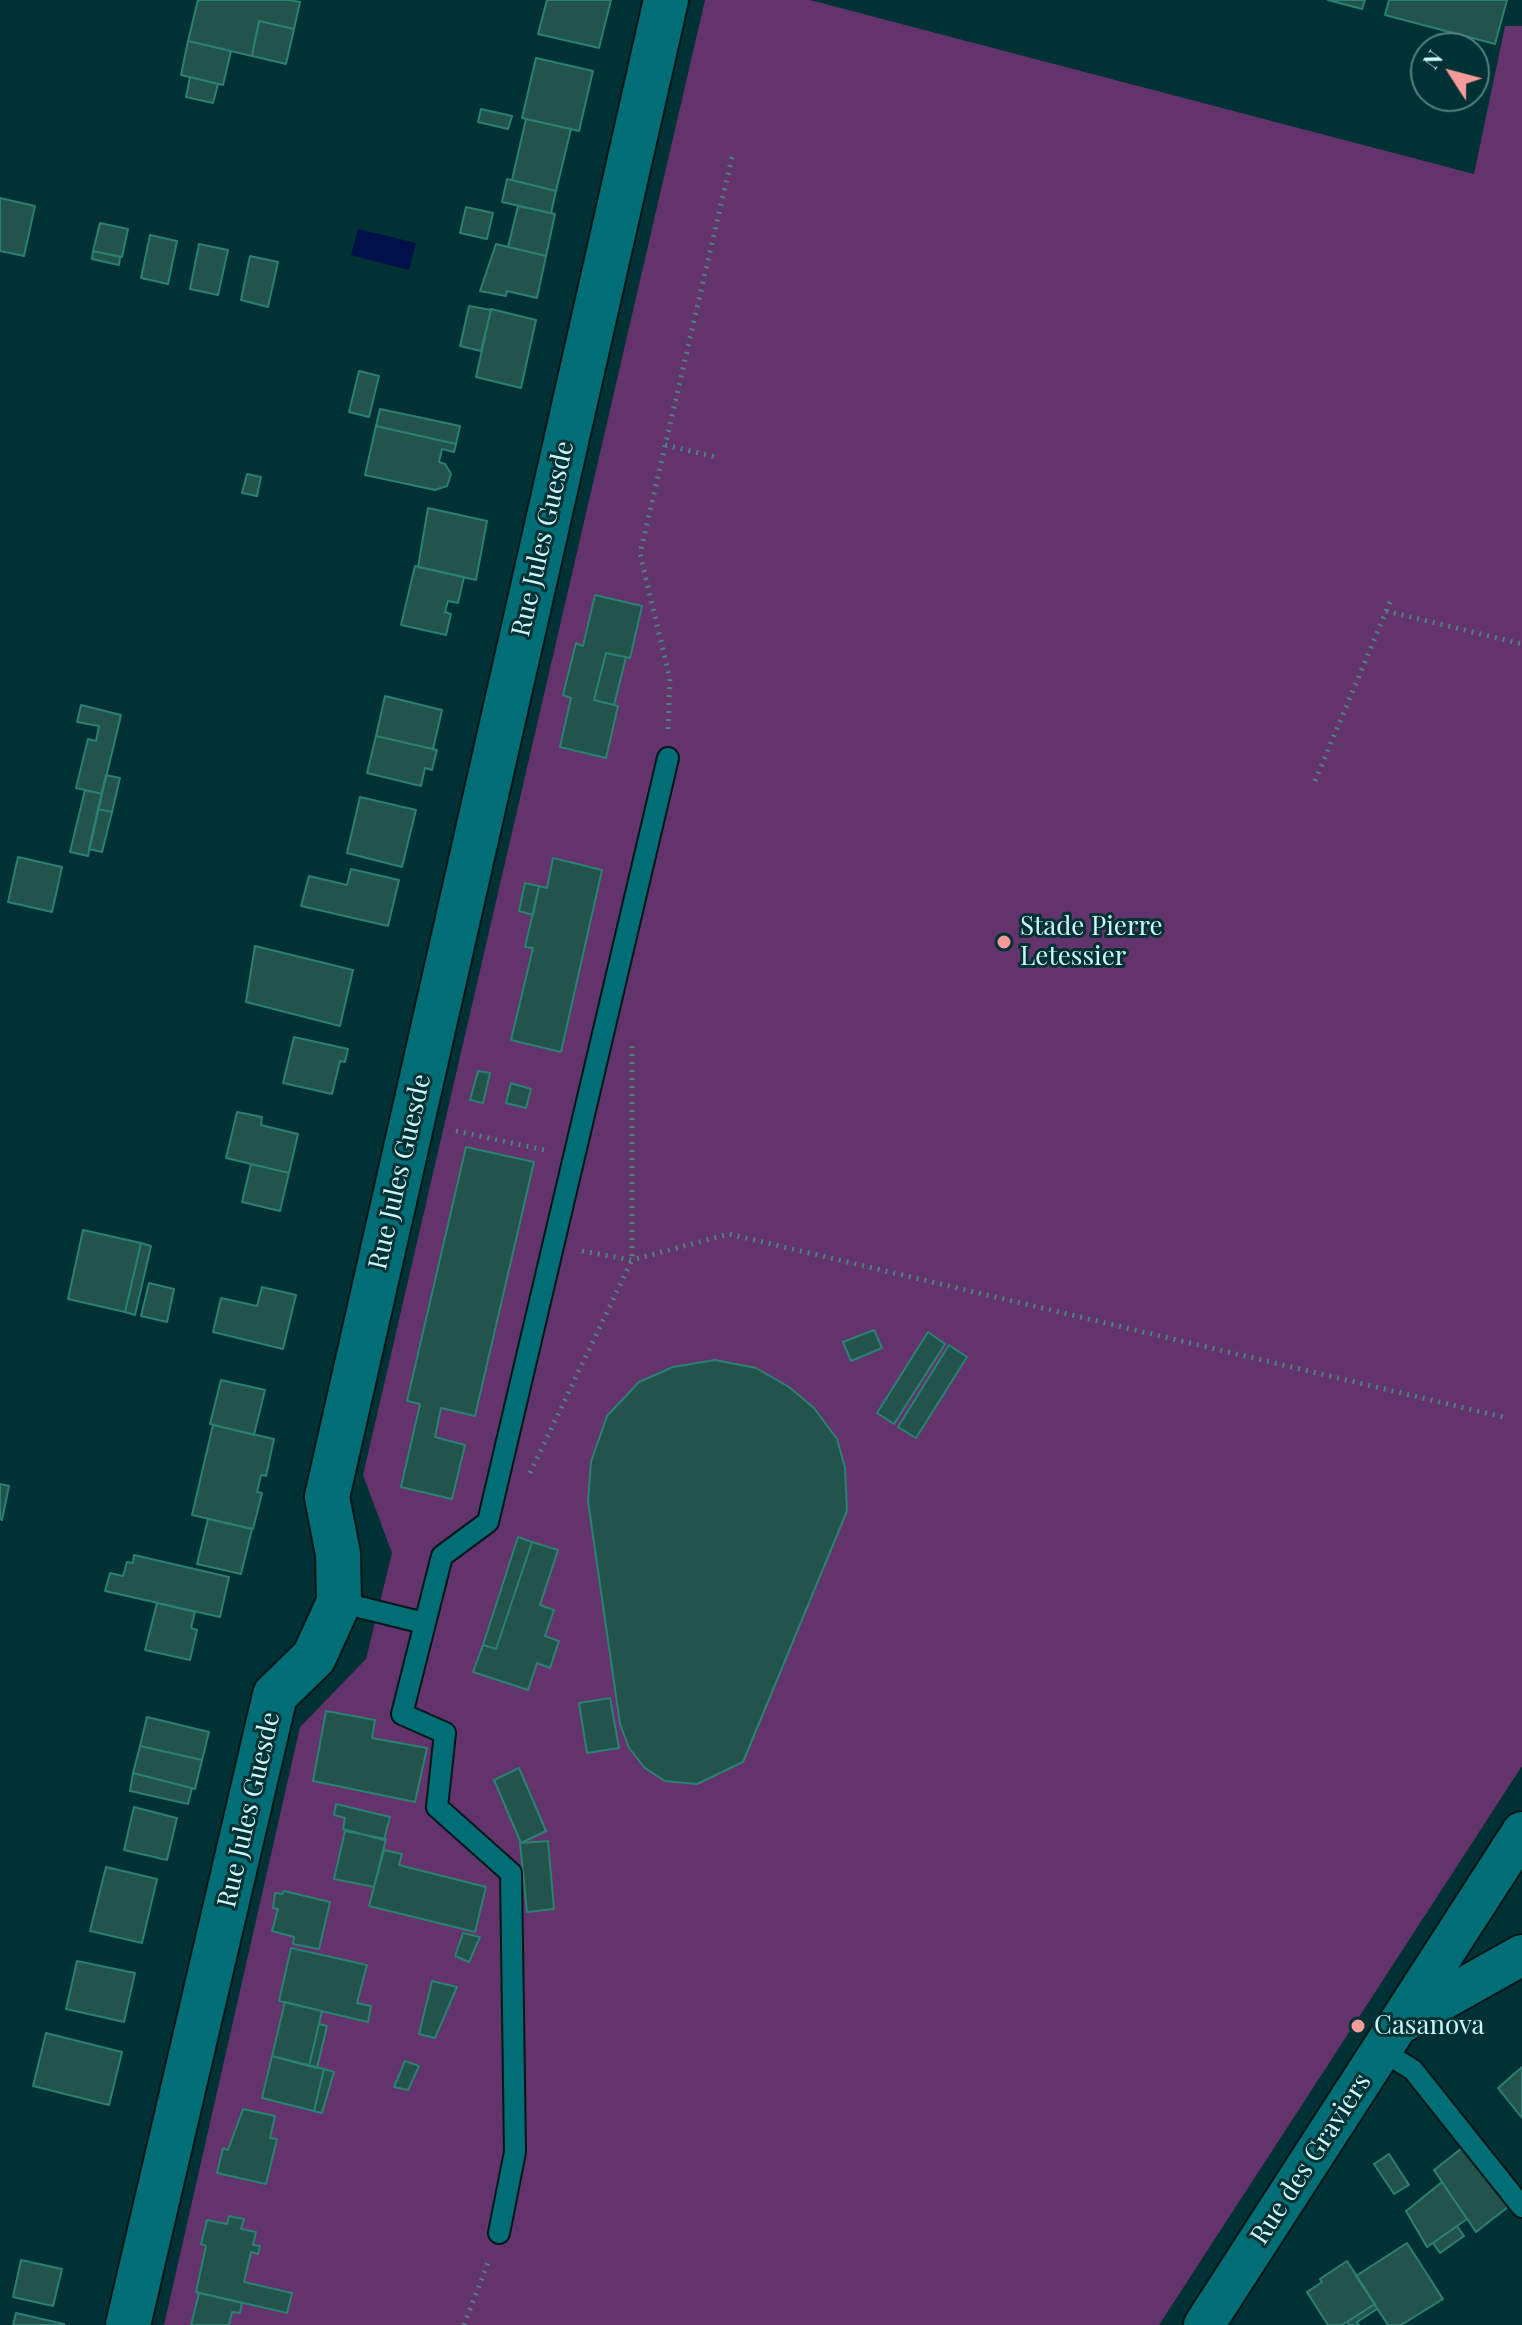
<!DOCTYPE html>
<html>
<head>
<meta charset="utf-8">
<style>
	body { margin:0 }
	#map { position:relative; width:1522px; height:2325px; overflow:hidden; background:#003134; font-family:"Playfair Display",serif }
	canvas { display:block }
	.north { position:absolute; left:1410px; top:32px; width:80px; height:80px; box-sizing:border-box; background:#003134; border:2px solid #538083; border-radius:50%; rotate:306deg; font-size:22px; font-weight:700; line-height:32px; text-align:center; color:#cff7fa }
	.north::after { content:''; display:block; margin:auto; width:28px; height:36px; background:#f59b99; clip-path:polygon(50% 0,100% 100%,50% 72%,0 100%) }
</style>
</head>
<body>
<div id="map">
<canvas width="1522" height="2325"></canvas>
<div class="north">N</div>
</div>
<script>
const ctx = document.querySelector('canvas').getContext('2d');
ctx.lineJoin = 'round';
function fill(path, color) {
  ctx.fillStyle = color;
  ctx.fill(path, 'evenodd');
}
function shape(rows) {
  const path = new Path2D();
  for (const r of rows) {
    path.moveTo(r[0], r[1]);
    for (let i = 2; i < r.length; i += 2) path.lineTo(r[i], r[i + 1]);
  }
  return path;
}
function trace(path, color, width, dash) {
  ctx.strokeStyle = color;
  ctx.lineWidth = width;
  ctx.lineCap = dash ? 'butt' : 'round';
  ctx.setLineDash(dash || []);
  ctx.stroke(path);
}
function drawText(font, color, halo, rows, align = 'center') {
  ctx.font = font + ' "Playfair Display",serif';
  ctx.lineWidth = 6;
  ctx.setLineDash([]);
  ctx.textBaseline = 'middle';
  ctx.strokeStyle = halo;
  ctx.fillStyle = color;
  for (const [text, x, y, turn = 0] of rows) {
    ctx.save();
    ctx.translate(x, y);
    ctx.rotate((+turn || 0) * Math.PI / 180);
    ctx.textAlign = isNaN(turn) ? turn : align;
    if (halo) ctx.strokeText(text, 0, 0);
    ctx.fillText(text, 0, 0);
    ctx.restore();
  }
}
fill(shape([
	[705,0,810,0,1474,174,1505,26,1522,26,1522,1766,1159,2325,164,2325,300,1727,366,1659,392,1553,363,1475]
]), '#63336b');
fill(shape([
	[358,229,416,243,409,270,351,255]
]), '#00114a');
const building = shape([
	[198,0,289,0,300,2,294,29,259,21,252,56,188,41,198,0],
	[547,0,611,0,599,48,538,34,547,0],
	[1328,0,1365,0,1362,9,1328,0],
	[1389,0,1507,0,1495,44,1385,15,1389,0],
	[259,21,294,29,286,64,252,56,259,21],
	[188,41,231,51,223,85,181,75,188,41],
	[536,58,593,71,579,131,522,118,536,58],
	[190,77,218,84,213,103,186,97,190,77],
	[481,109,512,116,508,129,478,122,481,109],
	[526,119,571,129,556,191,512,180,526,119],
	[507,179,556,191,551,213,502,202,507,179],
	[0,198,35,206,24,256,0,251,0,198],
	[518,206,555,214,546,256,508,247,518,206],
	[466,207,493,213,487,239,460,233,466,207],
	[100,223,128,229,122,257,93,251,100,223],
	[150,235,177,241,168,284,141,278,150,235],
	[199,244,228,250,218,295,190,289,199,244],
	[496,244,546,256,537,298,507,291,506,296,480,291,496,244],
	[93,251,120,257,119,265,92,259,93,251],
	[250,256,278,262,268,307,241,300,250,256],
	[469,306,491,310,481,351,460,346,469,306],
	[491,309,536,320,521,388,476,377,491,309],
	[359,371,379,376,369,417,349,412,359,371],
	[380,409,460,426,456,444,376,426,380,409],
	[376,426,456,444,454,452,442,449,439,462,445,464,451,474,447,486,435,490,365,475,376,426],
	[247,474,261,477,257,496,242,493,247,474],
	[428,508,487,521,476,580,418,567,428,508],
	[415,566,464,577,458,603,448,601,445,612,451,614,446,635,401,625,415,566],
	[595,595,642,606,630,658,606,653,594,700,618,706,606,758,560,747,571,698,563,695,576,643,583,646,595,595],
	[606,653,626,657,614,705,594,700,606,653],
	[385,696,442,710,433,749,376,736,385,696],
	[81,705,121,715,102,794,76,788,88,739,96,741,99,726,77,722,81,705],
	[376,736,437,750,432,770,425,768,421,786,367,773,376,736],
	[106,775,120,778,112,812,98,809,106,775],
	[85,790,102,794,88,856,70,852,85,790],
	[360,797,416,810,402,867,347,853,360,797],
	[98,809,112,812,102,852,89,849,98,809],
	[18,857,62,867,52,912,8,902,18,857],
	[553,858,602,870,561,1052,511,1040,533,948,525,947,539,886,547,888,553,858],
	[351,869,399,880,388,926,301,906,309,876,347,885,351,869],
	[525,883,539,886,533,915,519,911,525,883],
	[255,946,353,970,340,1026,246,1002,255,946],
	[294,1037,348,1049,345,1062,340,1061,332,1094,283,1083,294,1037],
	[478,1071,490,1073,483,1103,470,1100,478,1071],
	[511,1083,531,1089,526,1108,506,1103,511,1083],
	[237,1112,262,1117,261,1125,298,1134,289,1173,226,1158,237,1112],
	[466,1147,534,1162,475,1416,441,1408,435,1437,465,1445,452,1499,401,1487,420,1404,407,1401,466,1147],
	[251,1164,289,1173,280,1211,242,1202,251,1164],
	[83,1230,141,1243,125,1312,68,1299,83,1230],
	[141,1243,151,1246,135,1315,125,1312,141,1243],
	[149,1283,174,1289,167,1322,141,1316,149,1283],
	[262,1287,296,1295,283,1349,213,1332,221,1298,257,1306,262,1287],
	[874,1330,882,1348,851,1361,843,1342,874,1330],
	[928,1332,945,1344,894,1424,877,1413,928,1332],
	[949,1345,967,1357,916,1438,898,1427,949,1345],
	[715,1360,756,1368,789,1387,814,1408,837,1439,845,1468,847,1511,743,1762,697,1784,665,1781,645,1768,629,1748,620,1724,588,1501,591,1462,607,1416,639,1382,673,1367,715,1360],
	[221,1380,265,1390,254,1435,210,1424,221,1380],
	[213,1425,274,1439,266,1476,261,1475,257,1492,262,1493,253,1529,192,1515,213,1425],
	[0,1484,9,1486,2,1520,0,1519,0,1484],
	[208,1519,252,1529,241,1574,197,1564,208,1519],
	[518,1537,532,1542,496,1649,483,1645,518,1537],
	[532,1542,558,1550,540,1605,554,1610,545,1636,559,1641,550,1668,537,1663,528,1690,473,1672,483,1645,496,1649,532,1542],
	[134,1555,229,1577,220,1617,105,1591,110,1573,123,1576,127,1562,133,1563,134,1555],
	[157,1603,195,1612,191,1628,197,1630,190,1660,145,1650,157,1603],
	[610,1698,619,1748,587,1753,579,1703,610,1698],
	[326,1711,375,1720,372,1738,427,1748,415,1802,313,1781,326,1711],
	[147,1717,209,1732,202,1760,140,1746,147,1717],
	[140,1746,202,1760,195,1789,133,1773,140,1746],
	[519,1768,546,1831,521,1843,494,1780,519,1768],
	[133,1773,192,1788,188,1804,130,1791,133,1773],
	[336,1804,390,1817,384,1840,343,1829,345,1818,334,1815,336,1804],
	[134,1807,177,1818,167,1860,124,1850,134,1807],
	[345,1831,386,1839,374,1887,334,1879,345,1831],
	[548,1841,554,1909,527,1912,520,1843,548,1841],
	[384,1850,402,1854,399,1865,486,1887,475,1932,369,1906,384,1850],
	[106,1867,157,1879,142,1943,90,1931,106,1867],
	[284,1891,330,1902,319,1949,293,1944,294,1937,272,1931,278,1909,273,1908,275,1893,282,1894,284,1891],
	[463,1933,480,1937,469,1962,455,1956,463,1933],
	[291,1948,367,1965,357,2003,371,2006,368,2022,279,2001,291,1948],
	[77,1961,135,1973,124,2022,66,2009,77,1961],
	[432,1981,457,1987,435,2038,419,2034,432,1981],
	[285,2002,322,2011,309,2066,272,2056,285,2002],
	[319,2024,327,2026,317,2068,309,2066,319,2024],
	[46,2033,122,2052,109,2105,33,2086,46,2033],
	[272,2056,324,2069,314,2111,262,2098,272,2056],
	[405,2061,419,2066,408,2090,394,2087,405,2061],
	[1522,2067,1522,2118,1498,2088,1522,2067],
	[324,2069,334,2072,322,2113,314,2111,324,2069],
	[243,2109,275,2116,270,2138,277,2139,266,2184,217,2173,223,2148,228,2150,243,2109],
	[1462,2148,1508,2207,1476,2232,1434,2170,1462,2148],
	[1389,2154,1409,2185,1394,2194,1374,2164,1389,2154],
	[1442,2182,1467,2219,1427,2247,1406,2211,1442,2182],
	[229,2216,244,2219,241,2229,256,2232,253,2245,260,2246,258,2254,251,2252,244,2282,292,2293,287,2313,196,2292,206,2246,201,2244,207,2220,227,2224,229,2216],
	[1457,2226,1464,2236,1440,2253,1433,2243,1457,2226],
	[1407,2243,1443,2299,1401,2325,1388,2325,1356,2276,1407,2243],
	[21,2260,62,2269,53,2306,13,2297,21,2260],
	[1347,2261,1375,2304,1342,2325,1328,2325,1307,2292,1322,2282,1320,2279,1347,2261],
	[199,2293,242,2303,240,2313,232,2312,229,2325,191,2325,199,2293],
	[1375,2304,1377,2309,1357,2322,1359,2325,1349,2325,1347,2322,1375,2304],
	[16,2313,64,2324,64,2325,13,2325,16,2313]
]);
fill(building, '#23544c');
trace(building, '#2a8073', 2);
const lane = shape([
	[339,1602,424,1623],
	[1381,2050,1413,2070,1522,2207],
	[499,2233,515,2152,511,1873,437,1807,445,1733,402,1714,442,1556,488,1522,668,758]
]);
const street = shape([
	[1401,2023,1522,1955],
	[1204,2325,1522,1832]
]);
const secondary = shape([
	[128,2325,275,1695,314,1657,339,1602,338,1554,327,1497,666,0]
]);
trace(lane, '#001719', 24);
trace(street, '#001719', 44);
trace(secondary, '#001719', 48);
trace(shape([
	[665,445,716,457],
	[1386,611,1522,644],
	[668,729,670,679,640,554,732,157],
	[1315,781,1390,602],
	[456,1131,549,1151],
	[582,1251,632,1260,729,1234,1503,1417],
	[530,1473,632,1260,632,1046],
	[464,2325,489,2260]
]), '#4f7d80', 5, [2, 6]);
trace(lane, '#006e74', 20);
trace(street, '#006e74', 40);
trace(secondary, '#006e74', 44);
for (const [x, y, r, color] of [
	[1004,942,8,"#f59b99"],
	[1358,2026,8,"#f59b99"]
]) {
  const dot = new Path2D();
  dot.arc(x, y, r, 0, 2 * Math.PI);
  ctx.fillStyle = color;
  ctx.fill(dot);
  trace(dot, '#003134', 3);
}
drawText('26px', '#cff7fa', '#003134', [
	["Rue Jules Guesde",543,539,-77],
	["Rue Jules Guesde",400,1172,-77],
	["Rue Jules Guesde",249,1810,-77],
	["Rue des Graviers",1311,2159,-57]
]);
drawText('26px', '#cff7fa', '#003134', [
	["Stade Pierre",1020,927],
	["Letessier",1020,957],
	["Casanova",1374,2026]
], 'left');
</script>
</body>
</html>
